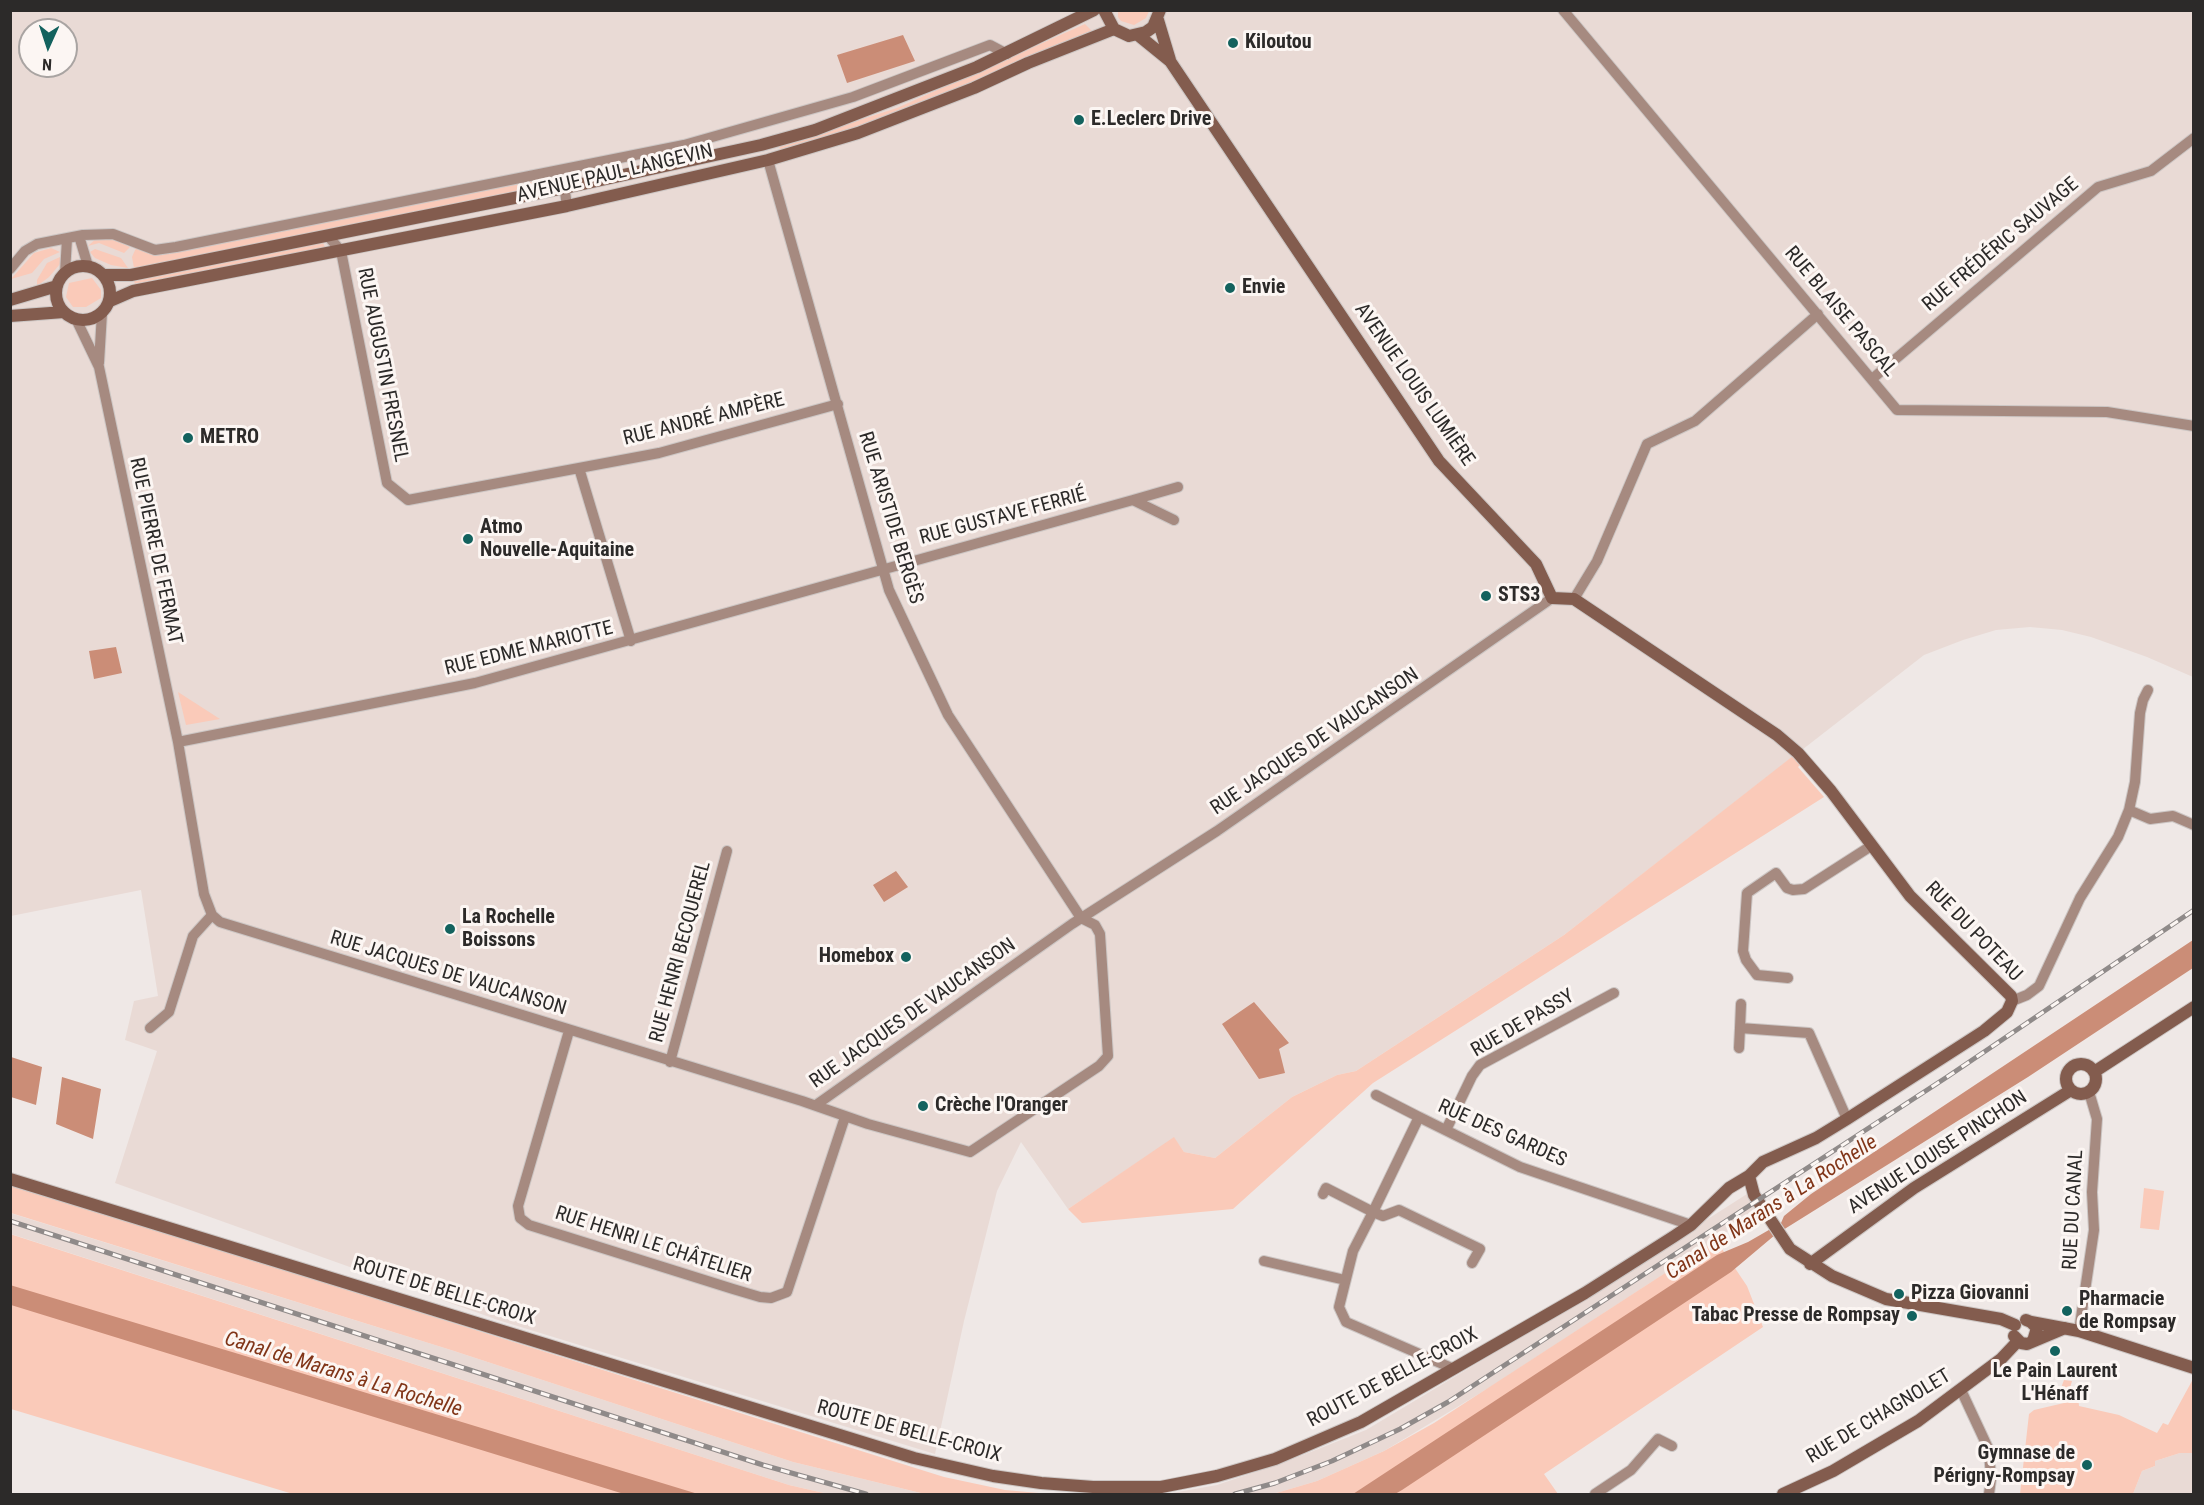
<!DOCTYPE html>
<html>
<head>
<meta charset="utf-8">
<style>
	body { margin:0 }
	#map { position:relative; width:2204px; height:1505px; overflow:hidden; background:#efe8e6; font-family:"Roboto Condensed",sans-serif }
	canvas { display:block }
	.frame { position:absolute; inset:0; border:12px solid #2c2a29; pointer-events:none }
	.north { position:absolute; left:18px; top:18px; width:60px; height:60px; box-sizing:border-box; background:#fcf6f3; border:2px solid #a9a4a2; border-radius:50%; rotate:183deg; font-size:16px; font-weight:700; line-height:24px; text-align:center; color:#2c2a29 }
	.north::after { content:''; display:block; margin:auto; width:21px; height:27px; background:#13625e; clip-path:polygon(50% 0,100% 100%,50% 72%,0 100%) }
</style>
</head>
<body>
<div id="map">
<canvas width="2204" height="1505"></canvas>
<div class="frame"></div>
<div class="north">N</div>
</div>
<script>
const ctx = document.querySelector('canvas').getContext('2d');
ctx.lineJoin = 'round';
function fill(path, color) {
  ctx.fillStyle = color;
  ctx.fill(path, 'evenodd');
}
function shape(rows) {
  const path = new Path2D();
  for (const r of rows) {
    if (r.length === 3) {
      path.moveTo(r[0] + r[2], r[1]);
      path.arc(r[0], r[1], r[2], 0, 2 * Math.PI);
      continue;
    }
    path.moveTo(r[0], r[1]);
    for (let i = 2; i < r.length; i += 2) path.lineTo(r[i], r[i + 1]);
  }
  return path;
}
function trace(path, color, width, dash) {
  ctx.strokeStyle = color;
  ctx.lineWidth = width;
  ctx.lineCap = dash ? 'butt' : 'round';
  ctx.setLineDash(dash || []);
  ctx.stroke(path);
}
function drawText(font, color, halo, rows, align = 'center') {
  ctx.font = font + ' "Roboto Condensed",sans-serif';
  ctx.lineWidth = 6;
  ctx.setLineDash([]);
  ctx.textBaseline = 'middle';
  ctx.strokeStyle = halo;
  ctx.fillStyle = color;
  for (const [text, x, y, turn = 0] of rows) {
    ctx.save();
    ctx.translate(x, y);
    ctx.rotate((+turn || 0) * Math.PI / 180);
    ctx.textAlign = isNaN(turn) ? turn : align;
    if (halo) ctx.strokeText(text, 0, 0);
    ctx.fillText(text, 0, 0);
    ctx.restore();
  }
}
fill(shape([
	[11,11,2193,11,2193,677,2147,657,2091,637,2062,630,2030,627,1996,630,1963,640,1924,655,1564,935,1356,1071,1337,1075,1292,1097,1215,1158,1184,1152,1174,1138,1068,1209,1021,1142,997,1191,964,1321,935,1454,498,1320,115,1183,157,1051,125,1040,134,1001,158,996,141,890,11,916],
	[30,30,66,30,66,66,30,66],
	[1747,1194,1758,1209,1716,1240,1492,1386,1384,1451,1317,1481,1273,1494,1167,1494,1217,1485,1288,1461,1366,1430,1551,1319],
	[10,1213,451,1350,793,1462,925,1494,828,1494,789,1485,11,1234],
	[2180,1453,2193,1453,2193,1494,2133,1494,2142,1471,2155,1466,2155,1461]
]), '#e9dad5');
fill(shape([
	[1118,11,1118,10,1149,11,1146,18,1134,25,1121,21,1118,17],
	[1085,24,1092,31,1027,58,978,84,852,131,780,150,779,146,897,108],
	[543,179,547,185,543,188,134,268,132,257,136,248,160,255],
	[97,238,110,238,130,247,124,253,99,243,88,246],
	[322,241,326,249,135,284,134,281],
	[51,248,60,252,44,259,32,273,11,279,34,253],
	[95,249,121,258,128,268,111,265,95,258,90,252],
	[60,257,60,264,49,277,37,286,37,280,47,263],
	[92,278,101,290,101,298,86,307,73,307,66,297,69,283],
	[178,692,220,719,186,725],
	[1793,756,1801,764,1798,767,1824,797,1373,1083,1233,1209,1082,1223,1068,1209,1174,1137,1184,1152,1215,1158,1292,1097,1337,1075,1356,1071,1564,935],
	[10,1184,944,1477,1005,1490,1050,1494,925,1494,793,1462,451,1350,11,1213],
	[2144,1188,2164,1191,2159,1230,2140,1228],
	[10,1234,789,1485,828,1494,293,1494,11,1409],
	[1716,1240,1747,1286,1763,1327,1544,1474,1558,1494,1273,1494,1317,1481,1384,1451,1434,1423],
	[2193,1379,2193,1453,2180,1453,2155,1461,2155,1466,2142,1471,2133,1494,2020,1494,2029,1414,2034,1410,2064,1403,2061,1388,2064,1380,2072,1381,2068,1395,2078,1397,2079,1406,2119,1415,2157,1433,2163,1423,2168,1425]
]), '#facab9');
fill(shape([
	[903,35,915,61,847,83,837,55],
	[116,647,122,673,94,679,89,651],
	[896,871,908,887,884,902,873,885],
	[2193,940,2193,968,2028,1077,1775,1235,1731,1272,1402,1490,1395,1494,1353,1494,1717,1255,1748,1242,1781,1223,1784,1216,1811,1194],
	[1254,1002,1289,1043,1279,1049,1285,1073,1259,1079,1222,1024],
	[11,1057,42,1067,36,1105,11,1097],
	[62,1077,101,1089,93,1139,56,1124],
	[10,1285,242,1355,698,1494,624,1494,11,1305]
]), '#cb8d77');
const street = shape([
	[1563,10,1897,410,2107,412,2194,426],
	[768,160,889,590,948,715,1081,918],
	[562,171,567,206],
	[79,236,88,266],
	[328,236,341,251,387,483,408,500,579,468,631,641],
	[10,269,25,251,37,244,83,235,113,234,155,250,176,247,684,145,853,97,990,45,1007,54],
	[65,273,67,239],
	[76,319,99,367,178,742,204,894,212,915,220,922,802,1101,868,1124,970,1152,1099,1066,1108,1056,1100,934,1095,925,1081,918],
	[99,363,102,313],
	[1872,379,2098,187,2151,171,2194,138],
	[579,468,659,453,838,404],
	[1133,500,1178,487],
	[1574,599,1597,561,1647,444,1695,421,1818,314],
	[178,742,475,683,1133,500,1174,520],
	[2129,810,2150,819,2173,816,2194,825],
	[1788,978,1757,975,1746,960,1743,951,1747,893,1776,873,1787,888,1793,890,1804,889,1871,846],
	[2012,1001,2027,995,2039,986,2080,898,2118,837,2129,810,2135,782,2140,713,2143,700,2148,690],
	[1741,1004,1740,1028,1809,1033,1847,1119],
	[150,1028,169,1012,193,936,212,915],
	[569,1031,518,1206,520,1218,529,1225,733,1289,760,1297,771,1298,787,1292,845,1117],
	[1739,1048,1740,1028],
	[670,1062,727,851],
	[1376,1095,1419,1117],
	[816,1105,1072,924,1217,831,1552,598],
	[1446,1130,1472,1076,1480,1065,1614,993],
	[1323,1194,1326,1188,1373,1212,1419,1117,1520,1167,1691,1225],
	[1264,1261,1345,1280],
	[2079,1331,2094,1230,2092,1192,2097,1119,2089,1092],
	[1454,1369,1346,1322,1339,1307,1353,1251,1373,1212,1383,1216,1399,1210,1480,1249,1472,1263],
	[1961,1390,1989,1450,1991,1479,1989,1494],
	[1595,1494,1631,1470,1658,1439,1672,1446]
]);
const secondary = shape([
	[1104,10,1114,29,1129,36,1146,32,1153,27,1160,10],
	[1158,20,1170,60],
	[83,293,27],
	[104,275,131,275,564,188,761,145,815,130,977,67,1094,10],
	[10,300,57,286],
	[110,301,133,291,567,206,768,160,858,133,974,88,1028,63,1114,29],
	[10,316,64,312],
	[2081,1079,15],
	[2094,1072,2194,1007],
	[1749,1176,1754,1195,1790,1249,1832,1276,1886,1299,2001,1319,2015,1325],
	[10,1179,914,1458,993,1476,1041,1483,1093,1487,1161,1487,1217,1476,1275,1459,1361,1422,1585,1293,1673,1237,1691,1225,1729,1188,1749,1176,1763,1162,1816,1138,1847,1119,1984,1031,2007,1012,2012,1001,2011,996,1910,896,1831,791,1798,753,1777,735,1574,599,1552,598,1536,564,1439,461,1170,61,1138,35],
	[1810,1264,1914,1188,2071,1090],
	[2026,1320,2031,1322,2037,1328,2033,1341],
	[2031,1322,2079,1331,2194,1368],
	[2014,1336,2021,1343,2027,1344,2065,1328],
	[1783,1494,1833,1471,1918,1421,2001,1359,2018,1341]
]);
trace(street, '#ccc6c4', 12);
trace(secondary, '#ccc6c4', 14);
trace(street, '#a68a80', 10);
trace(secondary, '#835c4e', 12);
const rail = shape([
	[10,1221,763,1465,866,1494],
	[1235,1494,1275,1483,1332,1461,1400,1429,1448,1402,1947,1077,2194,910]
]);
trace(rail, '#8f8a89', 5);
trace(rail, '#fcf6f3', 3, [9]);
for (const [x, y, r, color] of [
	[1233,43,6,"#13625e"],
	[1079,120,6,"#13625e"],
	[1230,288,6,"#13625e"],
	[188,438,6,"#13625e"],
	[468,539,6,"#13625e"],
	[1486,596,6,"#13625e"],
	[450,929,6,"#13625e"],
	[906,957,6,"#13625e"],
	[923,1106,6,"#13625e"],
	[1899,1294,6,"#13625e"],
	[2067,1311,6,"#13625e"],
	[1912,1316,6,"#13625e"],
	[2055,1351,6,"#13625e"],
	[2087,1465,6,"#13625e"]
]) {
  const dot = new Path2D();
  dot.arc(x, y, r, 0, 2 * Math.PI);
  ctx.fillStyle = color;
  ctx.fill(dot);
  trace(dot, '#fcf6f3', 2);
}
drawText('bold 20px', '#2c2a29', '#fcf6f3', [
	["Kiloutou",1245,43],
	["E.Leclerc Drive",1091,120],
	["Envie",1242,288],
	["METRO",200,438],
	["Atmo",480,528],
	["Nouvelle-Aquitaine",480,551],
	["STS3",1498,596],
	["La Rochelle",462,918],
	["Boissons",462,941],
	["Homebox",894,957,"right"],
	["Crèche l'Oranger",935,1106],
	["Pizza Giovanni",1911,1294],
	["Pharmacie",2079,1300],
	["de Rompsay",2079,1323],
	["Tabac Presse de Rompsay",1900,1316,"right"],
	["Le Pain Laurent",2055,1372,"center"],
	["L'Hénaff",2055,1395,"center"],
	["Gymnase de",2075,1454,"right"],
	["Périgny-Rompsay",2075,1477,"right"]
], 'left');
drawText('20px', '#2c2a29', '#fcf6f3', [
	["AVENUE PAUL LANGEVIN",615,174,-13],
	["RUE FRÉDÉRIC SAUVAGE",2001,245,-40],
	["RUE BLAISE PASCAL",1840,312,50],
	["RUE AUGUSTIN FRESNEL",382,365,79],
	["AVENUE LOUIS LUMIÈRE",1414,385,55],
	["RUE ANDRÉ AMPÈRE",704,420,-14],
	["RUE GUSTAVE FERRIÉ",1003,517,-15],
	["RUE ARISTIDE BERGÈS",890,518,73],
	["RUE PIERRE DE FERMAT",155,551,78],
	["RUE EDME MARIOTTE",529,649,-14],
	["RUE JACQUES DE VAUCANSON",1315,742,-34],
	["RUE DU POTEAU",1973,932,46],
	["RUE HENRI BECQUEREL",681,952,-75],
	["RUE JACQUES DE VAUCANSON",448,974,17],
	["RUE JACQUES DE VAUCANSON",913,1014,-35],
	["RUE DE PASSY",1523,1024,-30],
	["RUE DES GARDES",1502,1134,24],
	["AVENUE LOUISE PINCHON",1938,1153,-33],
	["RUE DU CANAL",2074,1210,-87],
	["RUE HENRI LE CHÂTELIER",653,1245,18],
	["ROUTE DE BELLE-CROIX",444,1292,17],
	["ROUTE DE BELLE-CROIX",1393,1378,-28],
	["RUE DE CHAGNOLET",1879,1417,-31],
	["ROUTE DE BELLE-CROIX",909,1432,15]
]);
drawText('italic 21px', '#813518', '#fcf6f3', [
	["Canal de Marans à La Rochelle",1772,1208,-33],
	["Canal de Marans à La Rochelle",343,1375,17]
]);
</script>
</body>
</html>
